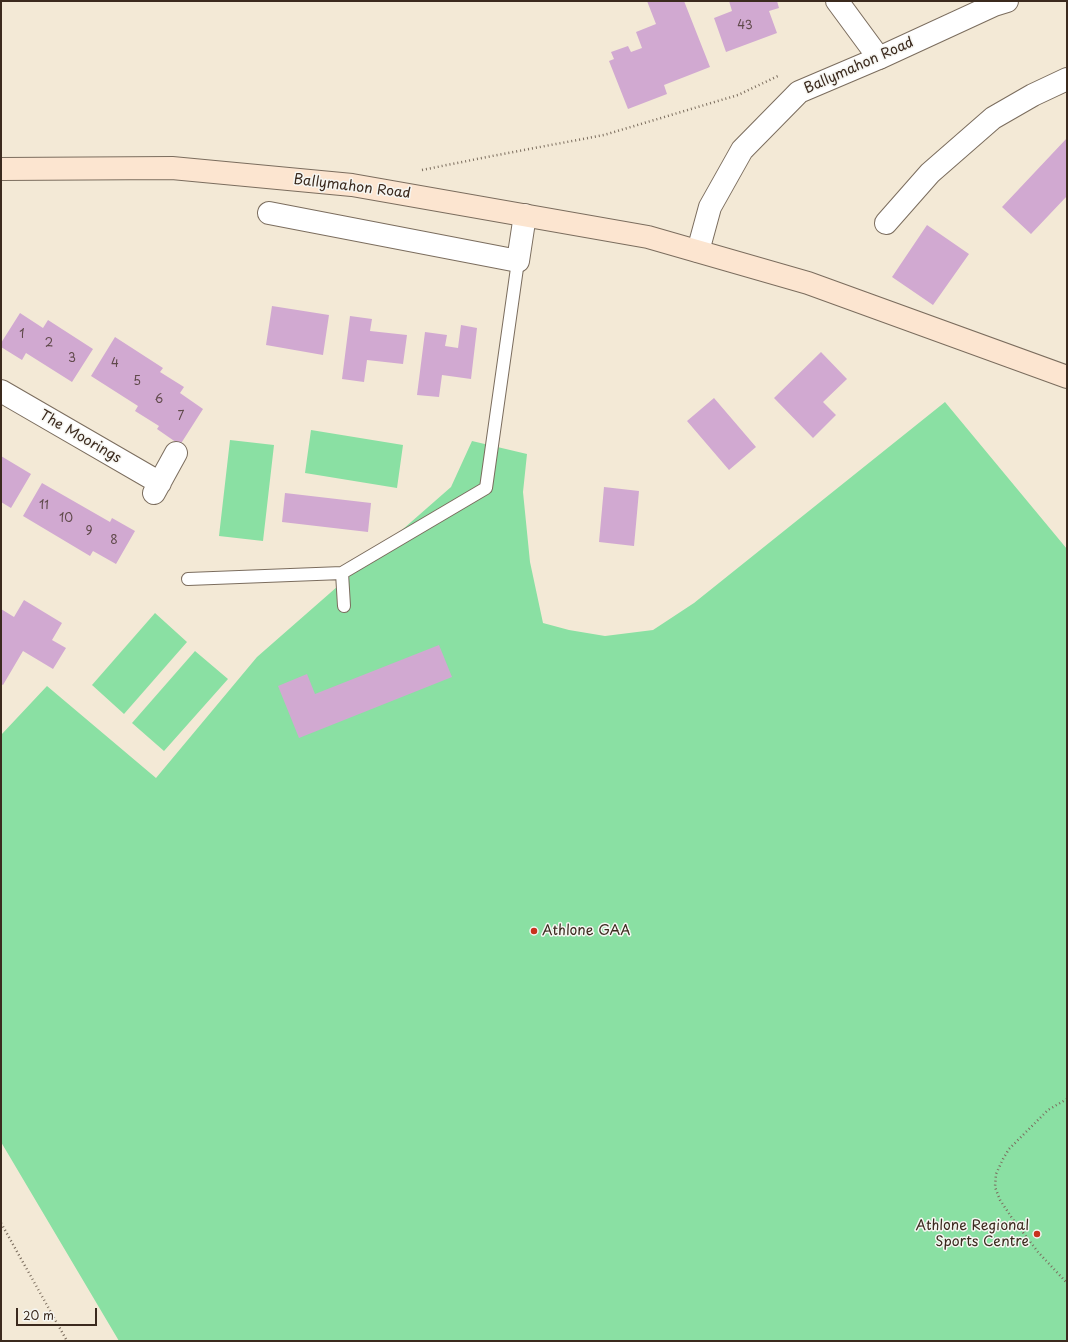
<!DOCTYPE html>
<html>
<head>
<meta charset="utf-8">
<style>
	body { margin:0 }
	#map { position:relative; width:1068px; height:1342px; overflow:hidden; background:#f3e9d6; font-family:"Playpen Sans",sans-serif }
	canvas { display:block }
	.frame { position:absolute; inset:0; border:2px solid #3b2a1e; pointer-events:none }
	.scale { position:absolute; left:16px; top:1308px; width:81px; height:18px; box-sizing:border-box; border:2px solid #3b2a1e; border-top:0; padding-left:5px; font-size:12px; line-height:14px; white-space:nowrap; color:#3b2a1e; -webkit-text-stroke:3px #f6f6f2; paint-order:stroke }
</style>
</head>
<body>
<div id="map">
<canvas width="1068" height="1342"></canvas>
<div class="frame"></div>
<div class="scale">20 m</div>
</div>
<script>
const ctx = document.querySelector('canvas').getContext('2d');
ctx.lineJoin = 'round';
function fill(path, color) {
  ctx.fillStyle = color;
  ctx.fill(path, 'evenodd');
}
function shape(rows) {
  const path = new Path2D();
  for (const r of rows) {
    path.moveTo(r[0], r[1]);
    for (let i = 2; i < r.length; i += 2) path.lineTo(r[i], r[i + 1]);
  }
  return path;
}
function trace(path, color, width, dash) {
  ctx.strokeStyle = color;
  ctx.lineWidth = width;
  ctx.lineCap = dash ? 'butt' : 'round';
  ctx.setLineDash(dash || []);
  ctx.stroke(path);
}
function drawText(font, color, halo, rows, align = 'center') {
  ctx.font = font + ' "Playpen Sans",sans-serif';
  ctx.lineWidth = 3;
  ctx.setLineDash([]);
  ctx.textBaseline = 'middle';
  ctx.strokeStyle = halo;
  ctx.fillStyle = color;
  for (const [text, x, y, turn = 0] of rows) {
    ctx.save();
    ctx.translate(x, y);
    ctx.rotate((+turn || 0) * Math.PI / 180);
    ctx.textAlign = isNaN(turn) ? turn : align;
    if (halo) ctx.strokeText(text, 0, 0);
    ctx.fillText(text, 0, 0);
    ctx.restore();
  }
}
fill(shape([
	[945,402,1067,549,1067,1341,119,1341,1,1142,1,735,47,686,156,778,257,657,451,487,472,441,527,454,523,492,530,562,543,623,569,630,605,636,653,630,694,603],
	[311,430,403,445,397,488,305,473],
	[230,440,274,445,263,541,219,536],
	[155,613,187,642,124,714,92,685],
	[195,651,228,679,164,751,132,723]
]), '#8ae0a3');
fill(shape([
	[647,1,684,1,710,67,664,85,667,94,628,109,609,61,614,59,611,52,628,46,631,52,642,48,636,32,656,24],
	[729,1,777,1,779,8,769,11,777,33,726,52,714,18,732,11],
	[1067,138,1067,196,1031,234,1002,207],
	[927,225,969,254,933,305,892,277],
	[272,306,329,315,323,355,266,345],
	[20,313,43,328,48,320,93,349,72,382,26,353,22,360,1,347,1,343],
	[350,316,372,319,370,331,407,335,403,364,367,360,364,382,342,379],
	[461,325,477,328,471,379,442,375,439,397,417,395,425,332,447,335,445,346,458,348],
	[115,337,163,368,160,372,184,387,180,393,203,409,180,445,157,429,159,426,135,411,138,406,91,376],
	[821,352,847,379,823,402,836,415,813,438,774,398],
	[714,398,756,447,729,470,687,421],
	[1,456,31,474,11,508,1,502],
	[42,483,110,522,112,518,135,531,116,564,93,551,90,556,23,516],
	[604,487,639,491,634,546,599,542],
	[285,493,371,503,368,532,282,522],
	[24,600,62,623,52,640,66,648,53,669,23,651,3,685,1,684,1,609,14,617],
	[439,645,452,677,299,738,278,686,307,674,315,694]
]), '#d1a9d1');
const service = shape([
	[188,579,342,573],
	[344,606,342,573,486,488,518,261]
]);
const minor = shape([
	[837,1,879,58],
	[269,213,518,261,525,215],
	[886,223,930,173,993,118,1033,95,1067,79],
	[1,391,160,483],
	[154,493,176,453]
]);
const tertiary = shape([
	[698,251,710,207,742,150,799,92,879,58,994,5,1007,1]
]);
const secondary = shape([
	[1,169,172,168,352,185,648,237,808,283,1067,377]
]);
trace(service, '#7b6d5e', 14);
trace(minor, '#7b6d5e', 24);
trace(tertiary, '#7b6d5e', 24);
trace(secondary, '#7b6d5e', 24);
trace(shape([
	[422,170,492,156,604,135,738,95,778,76],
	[1067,1099,1048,1110,1009,1149,1003,1159,996,1174,995,1187,1000,1200,1012,1218,1038,1252,1067,1283],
	[1,1223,67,1341]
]), '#7b6d5e', 2.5, [1, 3]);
trace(service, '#fff', 12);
trace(minor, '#fff', 22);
trace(tertiary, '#fff', 22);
trace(secondary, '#fce5d0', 22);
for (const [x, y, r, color] of [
	[534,931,4,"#c8321e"],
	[1037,1234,4,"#c8321e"]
]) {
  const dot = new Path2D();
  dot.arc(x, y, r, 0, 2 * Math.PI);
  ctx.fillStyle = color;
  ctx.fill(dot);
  trace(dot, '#f6f6f2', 1.5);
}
drawText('12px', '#604a4b', null, [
	["43",745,26],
	["1",22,335],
	["2",49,344],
	["3",72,359],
	["4",115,364],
	["5",137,382],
	["6",159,400],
	["7",181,417],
	["11",44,506],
	["10",66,519],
	["9",89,532],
	["8",114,541]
]);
drawText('14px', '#3b2a1e', '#f6f6f2', [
	["Ballymahon Road",859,66,-24],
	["Ballymahon Road",352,187,7],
	["The Moorings",80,437,30]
]);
drawText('14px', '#3b2a1e', '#f6f6f2', [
	["Athlone GAA",542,931],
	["Athlone Regional",1029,1226,"right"],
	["Sports Centre",1029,1242,"right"]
], 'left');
</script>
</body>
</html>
